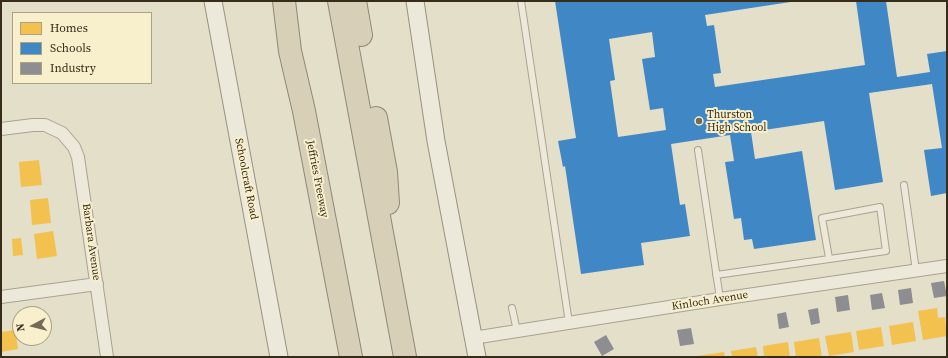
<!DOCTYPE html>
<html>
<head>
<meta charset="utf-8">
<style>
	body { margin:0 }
	#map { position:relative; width:948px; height:358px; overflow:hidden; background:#e4dfc8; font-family:"Source Serif 4",serif }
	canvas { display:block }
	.frame { position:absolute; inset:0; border:2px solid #372b1a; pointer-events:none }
	.legend { position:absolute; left:12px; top:12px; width:140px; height:72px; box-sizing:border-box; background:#f8f0cc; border:1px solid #aba185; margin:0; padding:5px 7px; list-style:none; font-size:12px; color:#372b1a }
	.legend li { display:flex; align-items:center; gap:8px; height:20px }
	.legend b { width:20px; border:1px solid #aba185 }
	.north { position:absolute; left:12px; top:306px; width:40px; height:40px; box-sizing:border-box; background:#f8f0cc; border:1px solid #aba185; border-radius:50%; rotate:263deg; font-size:11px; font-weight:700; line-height:16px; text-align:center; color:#372b1a }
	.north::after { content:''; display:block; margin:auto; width:14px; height:18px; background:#746a57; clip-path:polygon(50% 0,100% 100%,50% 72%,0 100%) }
</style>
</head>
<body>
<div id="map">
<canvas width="948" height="358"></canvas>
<div class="frame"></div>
<ul class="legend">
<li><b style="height:11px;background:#f2c14e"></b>Homes</li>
<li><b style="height:11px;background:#3f88c5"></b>Schools</li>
<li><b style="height:11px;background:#8d8d92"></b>Industry</li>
</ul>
<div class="north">N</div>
</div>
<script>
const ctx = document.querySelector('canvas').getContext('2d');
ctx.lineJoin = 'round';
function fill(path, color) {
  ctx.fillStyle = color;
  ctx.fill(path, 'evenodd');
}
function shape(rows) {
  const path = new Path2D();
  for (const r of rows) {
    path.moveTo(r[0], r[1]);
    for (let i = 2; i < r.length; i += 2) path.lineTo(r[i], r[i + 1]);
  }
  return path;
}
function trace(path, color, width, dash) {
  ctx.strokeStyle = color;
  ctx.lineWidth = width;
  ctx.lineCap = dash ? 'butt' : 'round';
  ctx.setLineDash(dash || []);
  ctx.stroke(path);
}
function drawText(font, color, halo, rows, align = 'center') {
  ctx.font = font + ' "Source Serif 4",serif';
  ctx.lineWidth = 4;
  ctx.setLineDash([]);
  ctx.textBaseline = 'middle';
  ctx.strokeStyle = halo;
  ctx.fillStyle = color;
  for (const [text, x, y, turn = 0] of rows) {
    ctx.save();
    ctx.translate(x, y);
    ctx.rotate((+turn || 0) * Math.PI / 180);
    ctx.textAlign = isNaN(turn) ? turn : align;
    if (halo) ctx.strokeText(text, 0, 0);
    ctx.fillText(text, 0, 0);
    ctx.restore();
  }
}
fill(shape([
	[39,160,42,185,21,187,19,162],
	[48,198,51,223,32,225,30,200],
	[53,231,57,256,37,259,34,234],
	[21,238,23,255,13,256,12,239],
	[937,308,938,318,945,317,947,336,923,340,918,311],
	[913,322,916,341,892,345,889,326],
	[881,327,884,346,859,350,856,331],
	[15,330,18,349,1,352,1,332],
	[851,332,854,352,829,356,825,336],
	[819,338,822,357,796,357,794,342],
	[788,342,790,357,764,357,763,346],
	[756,347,758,357,732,357,731,351],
	[724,352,725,357,698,357,697,356]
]), '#f2c14e');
fill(shape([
	[555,1,797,1,705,15,707,26,714,25,721,73,713,74,715,87,865,65,856,1,886,1,897,77,930,72,927,54,947,51,947,193,931,196,924,150,942,148,932,84,869,93,883,182,835,190,824,121,751,132,755,159,802,151,816,240,754,249,752,239,744,240,741,218,734,219,725,162,734,161,730,135,671,144,680,205,685,204,690,236,641,243,644,265,581,274,565,166,563,167,558,141,576,138],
	[652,32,655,57,642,59,650,110,663,108,666,130,618,137,610,81,615,80,609,39]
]), '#3f88c5');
fill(shape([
	[944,281,947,296,934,298,931,283],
	[911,288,913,303,900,305,898,290],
	[882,293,885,308,872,310,870,295],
	[848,295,850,310,837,312,835,297],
	[818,308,820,323,811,325,808,310],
	[786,312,789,327,779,329,777,314],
	[691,328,694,344,680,346,677,330],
	[606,335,614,349,602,356,594,342]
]), '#8d8d92');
const lane = shape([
	[521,1,569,323],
	[698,150,720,299],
	[904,185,916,271],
	[716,275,886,251,880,207,822,218,829,258],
	[512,308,517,331]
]);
const street = shape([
	[1,129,33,125,45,125,62,133,74,147,78,157,107,357],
	[1,297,97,284],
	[473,338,720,299,947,266]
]);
const secondary = shape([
	[213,1,279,357],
	[415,1,436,141,477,357]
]);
const highway = shape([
	[284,1,290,51,304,111,351,357],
	[339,1,405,357],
	[355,1,361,35],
	[376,118,386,172,388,203]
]);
trace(lane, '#a9a292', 8);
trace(street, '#a9a292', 14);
trace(secondary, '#989282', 19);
trace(highway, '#8e8879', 24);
trace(lane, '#ece8da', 6);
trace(street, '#ece8da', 12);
trace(secondary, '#ece8da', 17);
trace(highway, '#d8cfb8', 22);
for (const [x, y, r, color] of [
	[699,121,4,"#746a57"]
]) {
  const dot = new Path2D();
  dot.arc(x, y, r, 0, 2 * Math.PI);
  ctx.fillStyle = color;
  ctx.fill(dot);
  trace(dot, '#f8f0cc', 1.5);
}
drawText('11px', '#372b1a', '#f8f0cc', [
	["Thurston",707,115],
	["High School",707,128]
], 'left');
drawText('11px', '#372b1a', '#f8f0cc', [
	["Schoolcraft Road",246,179,79],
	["Jeffries Freeway",317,179,79],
	["Barbara Avenue",91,242,82],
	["Kinloch Avenue",710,301,-9]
]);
</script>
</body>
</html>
